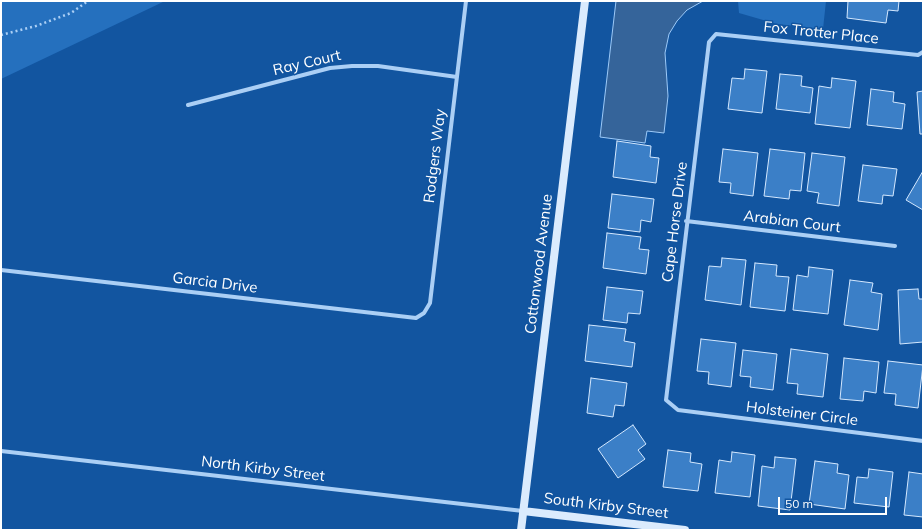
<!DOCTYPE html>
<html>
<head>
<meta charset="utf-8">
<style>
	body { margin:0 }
	#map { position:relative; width:924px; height:531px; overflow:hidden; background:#1255a0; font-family:Mulish,sans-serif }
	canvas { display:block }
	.frame { position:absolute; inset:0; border:2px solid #fff; pointer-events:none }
	.scale { position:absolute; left:778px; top:497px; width:109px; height:18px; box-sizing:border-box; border:2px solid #fff; border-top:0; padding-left:5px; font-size:12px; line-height:14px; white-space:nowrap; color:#fff; -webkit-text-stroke:3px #1255a0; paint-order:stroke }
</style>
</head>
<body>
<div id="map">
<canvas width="924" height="531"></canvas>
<div class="frame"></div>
<div class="scale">50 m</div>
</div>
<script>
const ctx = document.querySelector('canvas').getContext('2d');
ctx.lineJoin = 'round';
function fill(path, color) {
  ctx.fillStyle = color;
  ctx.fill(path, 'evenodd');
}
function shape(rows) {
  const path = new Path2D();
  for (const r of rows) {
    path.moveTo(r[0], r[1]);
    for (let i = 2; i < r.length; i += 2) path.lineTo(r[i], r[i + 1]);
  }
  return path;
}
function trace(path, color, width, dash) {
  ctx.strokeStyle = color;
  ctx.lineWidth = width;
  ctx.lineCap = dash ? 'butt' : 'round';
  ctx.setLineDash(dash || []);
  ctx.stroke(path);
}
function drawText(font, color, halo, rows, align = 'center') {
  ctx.font = font + ' Mulish,sans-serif';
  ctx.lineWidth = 3;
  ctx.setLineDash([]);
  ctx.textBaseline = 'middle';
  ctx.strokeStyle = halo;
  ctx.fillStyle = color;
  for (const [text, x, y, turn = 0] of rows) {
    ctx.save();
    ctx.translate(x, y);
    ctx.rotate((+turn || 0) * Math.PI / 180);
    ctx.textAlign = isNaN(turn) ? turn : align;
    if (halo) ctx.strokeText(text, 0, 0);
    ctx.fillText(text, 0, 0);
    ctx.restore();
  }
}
fill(shape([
	[1,1,165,1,1,79],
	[738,1,826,1,823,29,777,24,739,13]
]), '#2570be');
const water = shape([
	[616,1,703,1,687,10,677,21,669,34,665,53,668,96,664,133,647,131,645,143,600,137,616,1]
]);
fill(water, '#35649a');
trace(water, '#9dcaf8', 1);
const building = shape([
	[848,1,899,1,898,11,888,10,886,23,847,18,848,1],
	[745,69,767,71,762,113,728,109,732,78,744,79,745,69],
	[780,74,802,76,801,86,813,88,810,113,776,109,780,74],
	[832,78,856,81,850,128,815,124,819,86,831,88,832,78],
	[871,89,894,92,893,102,905,104,902,129,867,125,871,89],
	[923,91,923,134,920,134,917,92,923,91],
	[617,141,651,146,650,157,659,158,656,183,613,177,617,141],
	[723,149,758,153,753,196,730,193,731,183,719,182,723,149],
	[770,149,805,153,801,191,790,190,789,199,764,196,770,149],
	[812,153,845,157,839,206,817,203,819,193,807,191,812,153],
	[863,165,897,169,893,196,883,195,882,204,858,201,863,165],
	[923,171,923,210,906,200,923,171],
	[612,194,654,199,651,222,641,220,640,232,608,228,612,194],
	[607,233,641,237,639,249,649,250,646,274,603,268,607,233],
	[722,258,746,260,741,305,705,300,709,266,721,267,722,258],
	[755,263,777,265,776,276,789,277,785,311,750,307,755,263],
	[809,267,833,270,828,314,793,310,797,275,808,277,809,267],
	[850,280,873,283,871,292,882,294,878,330,844,325,850,280],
	[607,287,643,291,640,314,628,313,627,323,603,320,607,287],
	[918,289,919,299,923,299,923,342,900,344,898,290,918,289],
	[589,325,626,329,624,341,635,343,632,367,585,361,589,325],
	[701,339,736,343,731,387,708,384,709,372,697,371,701,339],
	[791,349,828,354,823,397,797,394,798,384,787,383,791,349],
	[743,350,777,354,773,390,750,387,751,377,740,376,743,350],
	[844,358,879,362,876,393,864,391,863,401,840,399,844,358],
	[888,361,923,365,918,408,895,405,896,394,884,393,888,361],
	[591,378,627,383,624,406,615,405,613,417,587,413,591,378],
	[633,425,646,444,638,450,645,459,618,478,598,449,633,425],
	[668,450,691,453,690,462,702,464,698,491,663,487,668,450],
	[732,452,755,455,750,497,715,493,719,460,731,462,732,452],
	[775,457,796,459,790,510,758,506,762,466,774,468,775,457],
	[815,461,838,464,837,473,849,475,845,509,809,504,815,461],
	[869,469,893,472,889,507,854,503,857,477,868,478,869,469],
	[909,472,923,474,923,517,904,515,909,472]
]);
fill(building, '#3b7fc7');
trace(building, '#d4e8fe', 1);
trace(shape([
	[1,35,36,26,71,13,88,1]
]), '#abcff5', 2.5, [2, 3]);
trace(shape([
	[923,52,918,55,716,34,709,42,666,400,678,410,923,441],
	[188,105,330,68,352,66,378,66,457,77],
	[686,221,895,246],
	[1,270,416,318,424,313,430,303,466,1],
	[1,451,523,511]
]), '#abcff5', 4);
trace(shape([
	[523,511,685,530],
	[521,530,585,1]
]), '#dbebfd', 8);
drawText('15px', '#fff', '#1255a0', [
	["Fox Trotter Place",821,33,6],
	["Ray Court",307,63,-13],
	["Rodgers Way",435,156,-83],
	["Cape Horse Drive",675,222,-83],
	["Arabian Court",792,222,7],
	["Cottonwood Avenue",539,264,-83],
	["Garcia Drive",215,283,7],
	["Holsteiner Circle",802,414,7],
	["North Kirby Street",263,469,7],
	["South Kirby Street",606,506,7]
]);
</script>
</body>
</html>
